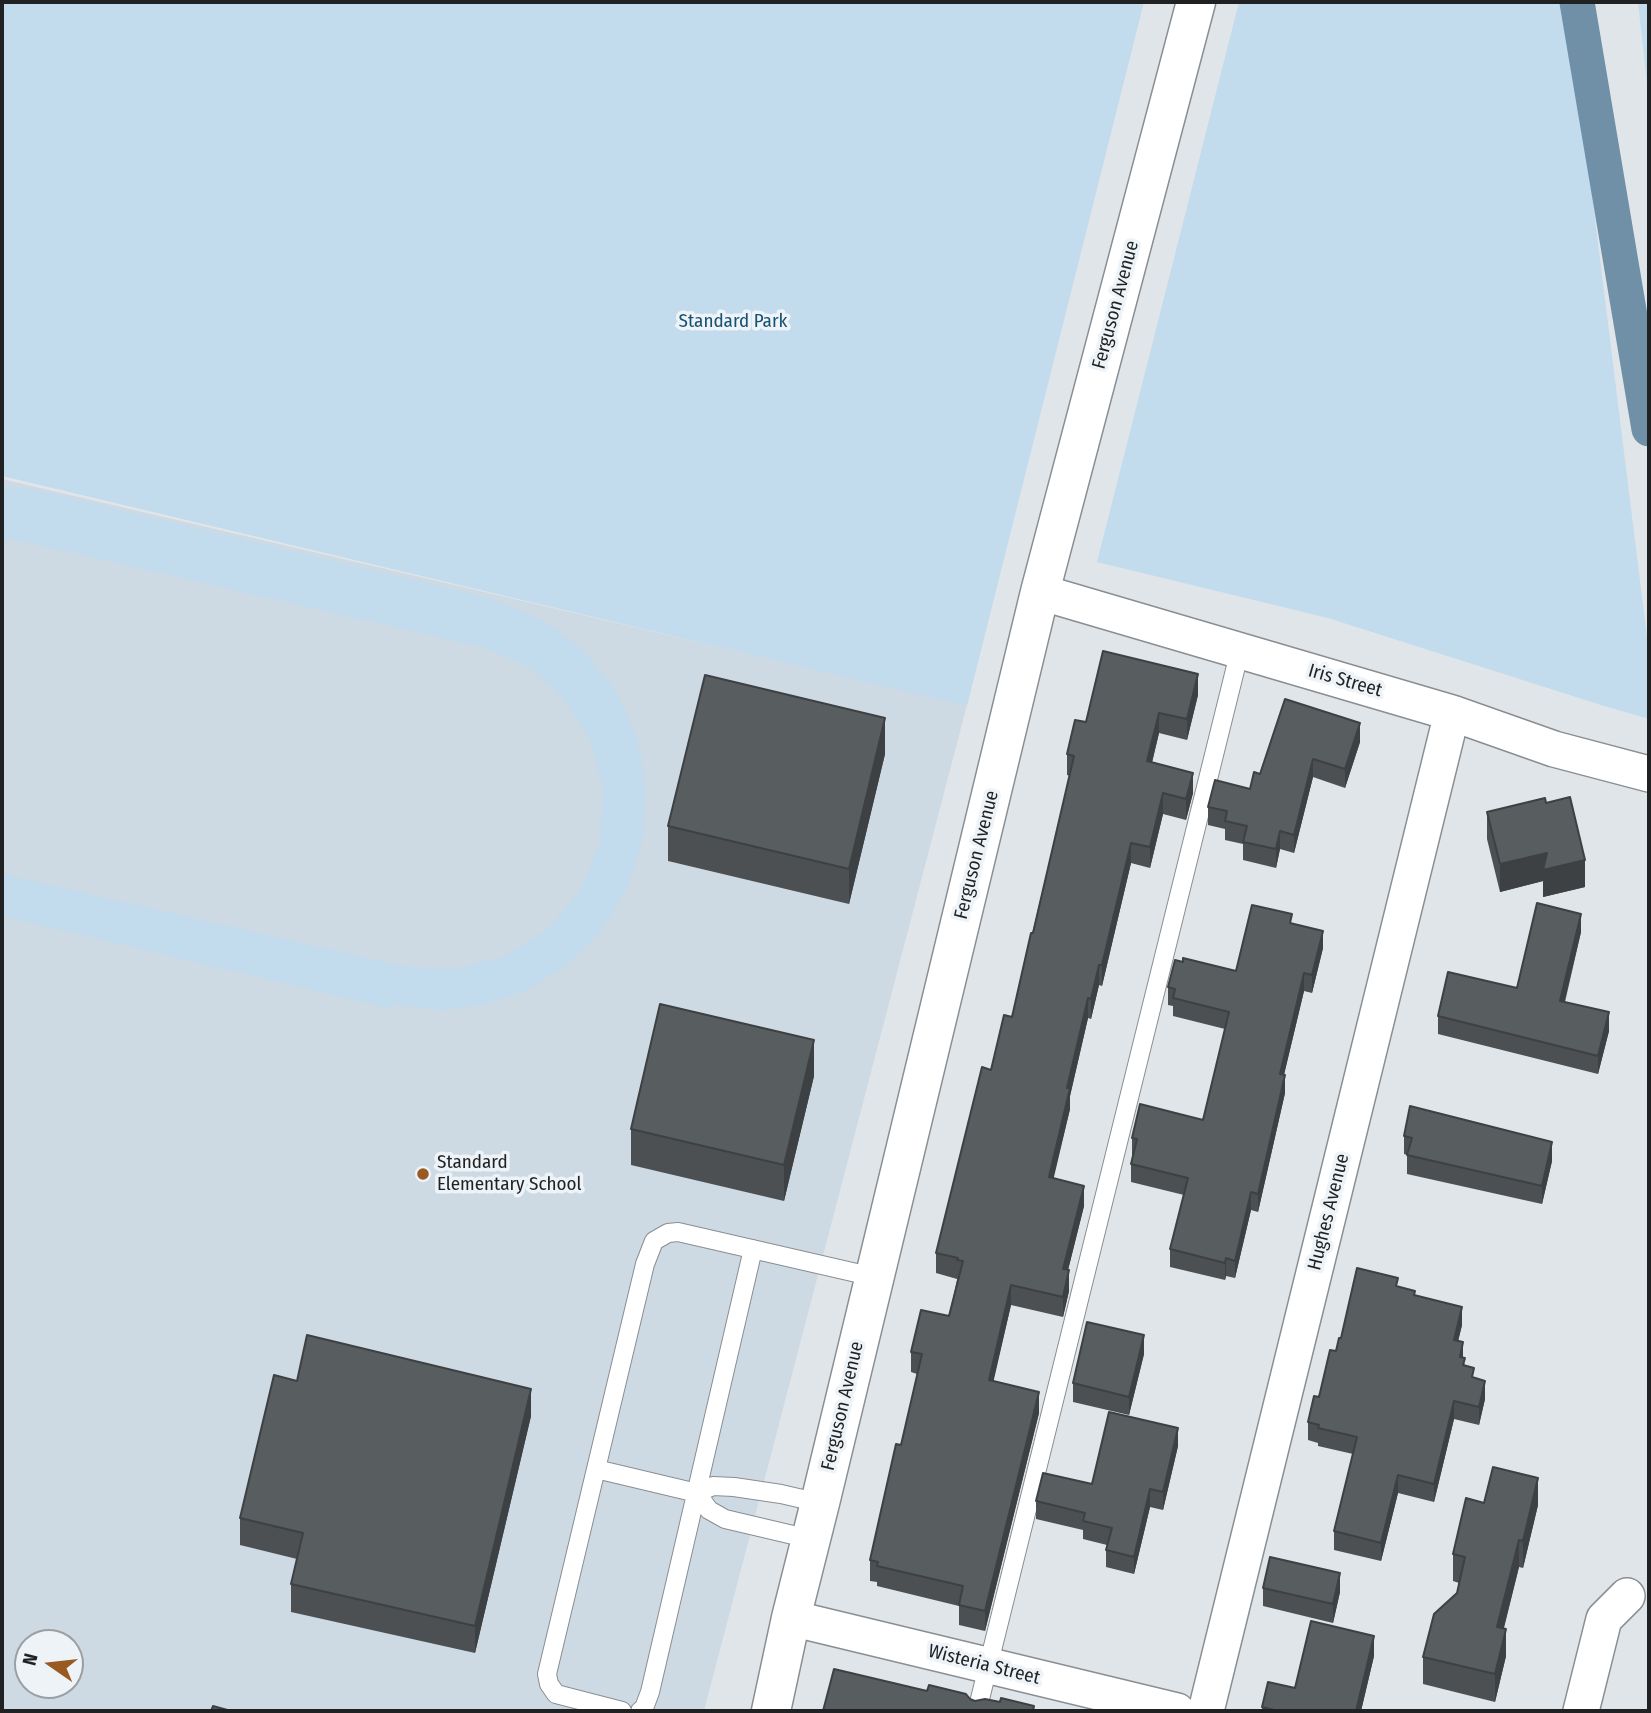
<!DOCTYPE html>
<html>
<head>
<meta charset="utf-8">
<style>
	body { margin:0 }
	#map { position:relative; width:1651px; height:1713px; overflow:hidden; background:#e0e5e9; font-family:"Fira Sans Condensed",sans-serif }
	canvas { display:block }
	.frame { position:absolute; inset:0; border:4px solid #1f2123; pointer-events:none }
	.north { position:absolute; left:14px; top:1629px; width:70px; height:70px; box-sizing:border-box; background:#edf3f7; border:2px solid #9b9fa2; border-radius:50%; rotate:284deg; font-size:19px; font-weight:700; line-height:28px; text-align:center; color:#1f2123 }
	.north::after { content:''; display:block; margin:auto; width:24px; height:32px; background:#985a20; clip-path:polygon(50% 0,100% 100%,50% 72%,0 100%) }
</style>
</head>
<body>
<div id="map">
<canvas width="1651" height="1713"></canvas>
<div class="frame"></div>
<div class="north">N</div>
</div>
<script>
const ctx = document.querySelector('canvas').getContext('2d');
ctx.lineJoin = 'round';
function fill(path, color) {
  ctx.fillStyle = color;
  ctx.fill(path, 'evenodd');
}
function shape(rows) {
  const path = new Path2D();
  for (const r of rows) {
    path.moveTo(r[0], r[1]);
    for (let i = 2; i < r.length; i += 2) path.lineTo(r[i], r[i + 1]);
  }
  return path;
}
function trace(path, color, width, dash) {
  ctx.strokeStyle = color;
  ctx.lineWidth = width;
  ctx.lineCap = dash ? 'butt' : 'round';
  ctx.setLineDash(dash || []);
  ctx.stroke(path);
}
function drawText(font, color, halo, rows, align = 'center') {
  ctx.font = font + ' "Fira Sans Condensed",sans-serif';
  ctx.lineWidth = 7;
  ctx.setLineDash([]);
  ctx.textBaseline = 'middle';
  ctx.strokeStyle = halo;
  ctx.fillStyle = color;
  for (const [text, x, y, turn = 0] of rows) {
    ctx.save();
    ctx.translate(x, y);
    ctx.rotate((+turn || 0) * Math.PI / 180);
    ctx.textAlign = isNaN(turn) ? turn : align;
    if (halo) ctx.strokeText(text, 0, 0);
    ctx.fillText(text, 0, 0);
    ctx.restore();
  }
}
fill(shape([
	[2,479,967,705,704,1711,2,1711],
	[28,1643,70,1643,70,1685,28,1685]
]), '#cedae3');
fill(shape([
	[2,2,1144,2,967,706,2,476],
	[1239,2,1568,2,1649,653,1649,719,1601,705,1328,618,1097,562],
	[1638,2,1649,2,1649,102],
	[2,487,25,487,490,598,547,622,584,651,616,691,637,737,646,787,643,838,628,887,602,930,565,966,528,990,486,1004,447,1010,393,1005,392,1009,2,916,2,874,403,966,455,969,505,956,548,929,581,889,600,841,603,790,590,739,562,696,527,666,485,648,21,541,2,540]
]), '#c2dbed');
trace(shape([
	[1577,2,1649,429]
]), '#6f90a7', 35);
const service = shape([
	[596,1469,697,1493,713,1486,734,1487,781,1494,820,1503],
	[697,1493,709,1510,725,1519,810,1539],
	[622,1711,556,1694,549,1684,547,1674,645,1264,654,1241,668,1233,678,1232,874,1277],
	[640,1711,644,1708,650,1692,753,1249],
	[977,1711,1240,650]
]);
const minor = shape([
	[1040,592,1452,713,1554,749,1649,774],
	[791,1618,1177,1711],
	[1206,1711,1452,713],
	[1581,1711,1604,1619,1627,1596]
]);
const tertiary = shape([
	[771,1711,791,1618,820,1503,1040,592,1196,2]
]);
trace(service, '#898e92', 20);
trace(minor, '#898e92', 38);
trace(tertiary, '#898e92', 41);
trace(service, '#fff', 18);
trace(minor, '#fff', 35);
trace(tertiary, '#fff', 38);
fill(shape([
	[1198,695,1187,740,1159,733,1152,763,1193,793,1186,820,1163,814,1150,868,1131,863,1102,986,1099,985,1091,1019,1088,1018,1070,1096,1070,1109,1053,1178,1084,1206,1068,1270,1069,1291,1063,1317,1011,1305,993,1381,1039,1413,985,1631,959,1625,959,1606,877,1586,877,1582,870,1581,870,1560,901,1445,917,1374,911,1372,911,1352,949,1316,957,1280,957,1279,936,1273,936,1253,991,1070,1012,1017,1070,776,1067,775,1067,754,1086,722],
	[1360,742,1345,788,1313,777,1294,853,1280,849,1276,868,1243,860,1243,844,1225,840,1225,829,1208,825,1208,807,1250,789,1260,774],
	[885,754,849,904,668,861,668,826],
	[1546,803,1585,887,1543,897,1543,881,1500,892,1487,839,1487,812],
	[1292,923,1323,948,1312,993,1304,991,1284,1075,1285,1093,1258,1212,1251,1210,1235,1278,1226,1276,1225,1280,1170,1267,1170,1249,1184,1195,1131,1182,1131,1164,1133,1156,1132,1155,1132,1138,1203,1120,1225,1029,1173,1016,1173,1006,1168,1005,1168,987,1236,971],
	[1581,932,1565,1002,1609,1031,1598,1074,1438,1034,1438,1016,1517,988],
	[814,1076,784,1201,631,1165,631,1129],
	[1404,1136,1552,1161,1542,1204,1407,1174,1407,1155,1404,1154],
	[1398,1287,1415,1295,1462,1325,1458,1341,1465,1366,1474,1378,1485,1399,1479,1425,1454,1419,1434,1502,1398,1493,1381,1561,1334,1550,1334,1531,1353,1454,1318,1446,1318,1443,1308,1440,1308,1422,1341,1338],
	[1144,1354,1129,1415,1073,1402,1073,1383],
	[297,1381,531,1416,475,1653,291,1612,291,1584,297,1559,240,1545,240,1518],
	[1178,1446,1163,1510,1150,1507,1134,1574,1106,1567,1106,1550,1107,1545,1083,1539,1083,1530,1036,1519,1036,1501,1092,1484],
	[1484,1503,1538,1505,1523,1568,1519,1567,1504,1628,1506,1656,1495,1702,1423,1684,1423,1657,1457,1593,1459,1583,1453,1581,1453,1554],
	[1263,1588,1340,1592,1333,1623,1263,1606],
	[1374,1656,1361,1711,1262,1711,1262,1707,1295,1688]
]), '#4c5053');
fill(shape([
	[1198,674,1198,695,1187,740,1187,719],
	[1159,713,1159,733,1147,782,1147,761],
	[885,718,885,754,849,904,849,869],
	[1360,723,1360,742,1345,788,1345,769],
	[1313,759,1313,777,1294,853,1294,835],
	[1193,773,1193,793,1186,820,1186,799],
	[1163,793,1163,814,1150,868,1150,847],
	[1280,831,1280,849,1276,868,1276,849],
	[1131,843,1131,863,1102,986,1102,965],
	[1547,853,1585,860,1585,887,1543,897,1543,881,1500,892,1500,864],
	[1581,914,1581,932,1560,1019,1560,1001],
	[1323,931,1323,948,1312,993,1312,975],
	[1099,965,1099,985,1091,1019,1091,999],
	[1304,973,1304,991,1280,1091,1280,1074],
	[1088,998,1088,1018,1070,1096,1070,1109,1049,1198,1049,1177,1067,1088],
	[1609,1012,1609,1031,1598,1074,1598,1056],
	[814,1040,814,1076,784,1201,784,1165],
	[1285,1075,1285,1093,1258,1212,1258,1194],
	[1552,1142,1552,1161,1542,1204,1542,1186],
	[1084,1186,1084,1206,1063,1290,1063,1269],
	[1251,1192,1251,1210,1235,1278,1235,1261],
	[1226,1258,1226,1276,1225,1280,1225,1263],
	[1069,1270,1069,1291,1063,1317,1063,1297],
	[1011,1285,1011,1305,989,1401,989,1380],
	[1462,1307,1462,1325,1454,1358,1454,1340],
	[1144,1335,1144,1354,1129,1415,1129,1397],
	[1463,1342,1463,1360,1460,1357],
	[1485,1381,1485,1399,1479,1425,1479,1407],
	[531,1389,531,1416,475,1653,475,1626],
	[1039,1392,1039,1413,985,1631,985,1611],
	[1454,1401,1454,1419,1434,1502,1434,1484],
	[1178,1428,1178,1446,1163,1510,1163,1492],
	[1398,1475,1398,1493,1381,1561,1381,1543],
	[1538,1478,1538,1505,1523,1568,1523,1541],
	[1150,1489,1150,1507,1134,1574,1134,1557],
	[1519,1540,1519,1567,1497,1654,1497,1627],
	[1340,1573,1340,1592,1333,1623,1333,1604],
	[1506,1629,1506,1656,1495,1702,1495,1674],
	[1374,1636,1374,1656,1361,1711,1356,1711]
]), '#3e4143');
const building = shape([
	[1103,651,1198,674,1187,719,1159,713,1147,761,1193,773,1186,799,1163,793,1150,847,1131,843,1102,965,1099,965,1091,999,1088,998,1067,1088,1070,1088,1049,1177,1084,1186,1063,1269,1069,1270,1063,1297,1011,1285,989,1380,1039,1392,985,1611,959,1605,963,1586,877,1566,878,1562,870,1560,896,1444,901,1445,922,1354,911,1352,921,1310,949,1316,963,1261,957,1260,958,1258,936,1253,982,1067,991,1070,1004,1015,1012,1017,1031,933,1033,933,1074,756,1067,754,1075,720,1086,722,1103,651],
	[705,675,885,718,849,869,668,826,705,675],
	[1285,699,1360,723,1345,769,1313,759,1294,835,1280,831,1276,849,1243,842,1247,826,1225,821,1227,811,1208,807,1215,780,1250,789,1254,772,1260,774,1285,699],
	[1570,797,1585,860,1543,870,1547,853,1500,864,1487,812,1545,798,1546,803,1570,797],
	[1537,903,1581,914,1560,1001,1609,1012,1598,1056,1438,1016,1448,972,1517,988,1537,903],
	[1252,905,1292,914,1290,923,1323,931,1312,975,1304,973,1280,1074,1285,1075,1258,1194,1251,1192,1235,1261,1226,1258,1225,1263,1170,1249,1188,1178,1131,1164,1137,1139,1132,1138,1140,1104,1203,1120,1229,1012,1173,998,1175,989,1168,987,1175,960,1183,962,1183,958,1236,971,1252,905],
	[660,1004,814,1040,784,1165,631,1129,660,1004],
	[1410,1106,1552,1142,1542,1186,1407,1155,1412,1138,1404,1136,1410,1106],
	[1357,1268,1398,1278,1396,1286,1415,1291,1414,1295,1462,1307,1454,1340,1463,1342,1460,1357,1465,1358,1463,1365,1474,1368,1472,1377,1485,1381,1479,1407,1454,1401,1434,1484,1398,1475,1381,1543,1334,1531,1357,1437,1318,1428,1319,1425,1308,1422,1314,1396,1319,1397,1330,1350,1336,1351,1339,1338,1341,1338,1357,1268],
	[1087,1322,1144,1335,1129,1397,1073,1383,1087,1322],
	[307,1335,531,1389,475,1626,291,1584,303,1533,240,1518,274,1375,297,1381,307,1335],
	[1109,1412,1178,1428,1163,1492,1150,1489,1134,1557,1106,1550,1112,1528,1083,1521,1085,1513,1036,1501,1043,1473,1092,1484,1109,1412],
	[1493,1467,1538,1478,1523,1541,1519,1540,1497,1627,1506,1629,1495,1674,1423,1657,1434,1614,1457,1593,1465,1557,1453,1554,1466,1498,1484,1503,1493,1467],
	[1270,1557,1340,1573,1333,1604,1263,1588,1270,1557],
	[1311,1621,1374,1636,1356,1711,1278,1711,1262,1707,1268,1682,1295,1688,1311,1621],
	[834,1669,927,1691,929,1685,966,1694,970,1699,975,1701,985,1699,1000,1702,1001,1698,1034,1706,1033,1711,823,1711,834,1669],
	[213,1706,231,1711,211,1711,213,1706]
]);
fill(building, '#585d60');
trace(building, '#3e4143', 2);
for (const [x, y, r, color] of [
	[423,1174,7,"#985a20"]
]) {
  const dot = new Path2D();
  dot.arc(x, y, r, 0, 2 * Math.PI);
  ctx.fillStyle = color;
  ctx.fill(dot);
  trace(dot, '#edf3f7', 2.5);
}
drawText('19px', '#1f2123', '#edf3f7', [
	["Ferguson Avenue",1116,305,-75],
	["Iris Street",1345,681,16],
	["Ferguson Avenue",977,855,-76],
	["Hughes Avenue",1329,1212,-76],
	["Ferguson Avenue",843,1406,-77],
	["Wisteria Street",984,1665,14]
]);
drawText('19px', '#175173', '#edf3f7', [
	["Standard Park",733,322]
]);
drawText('19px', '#1f2123', '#edf3f7', [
	["Standard",437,1163],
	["Elementary School",437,1185]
], 'left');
</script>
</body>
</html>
